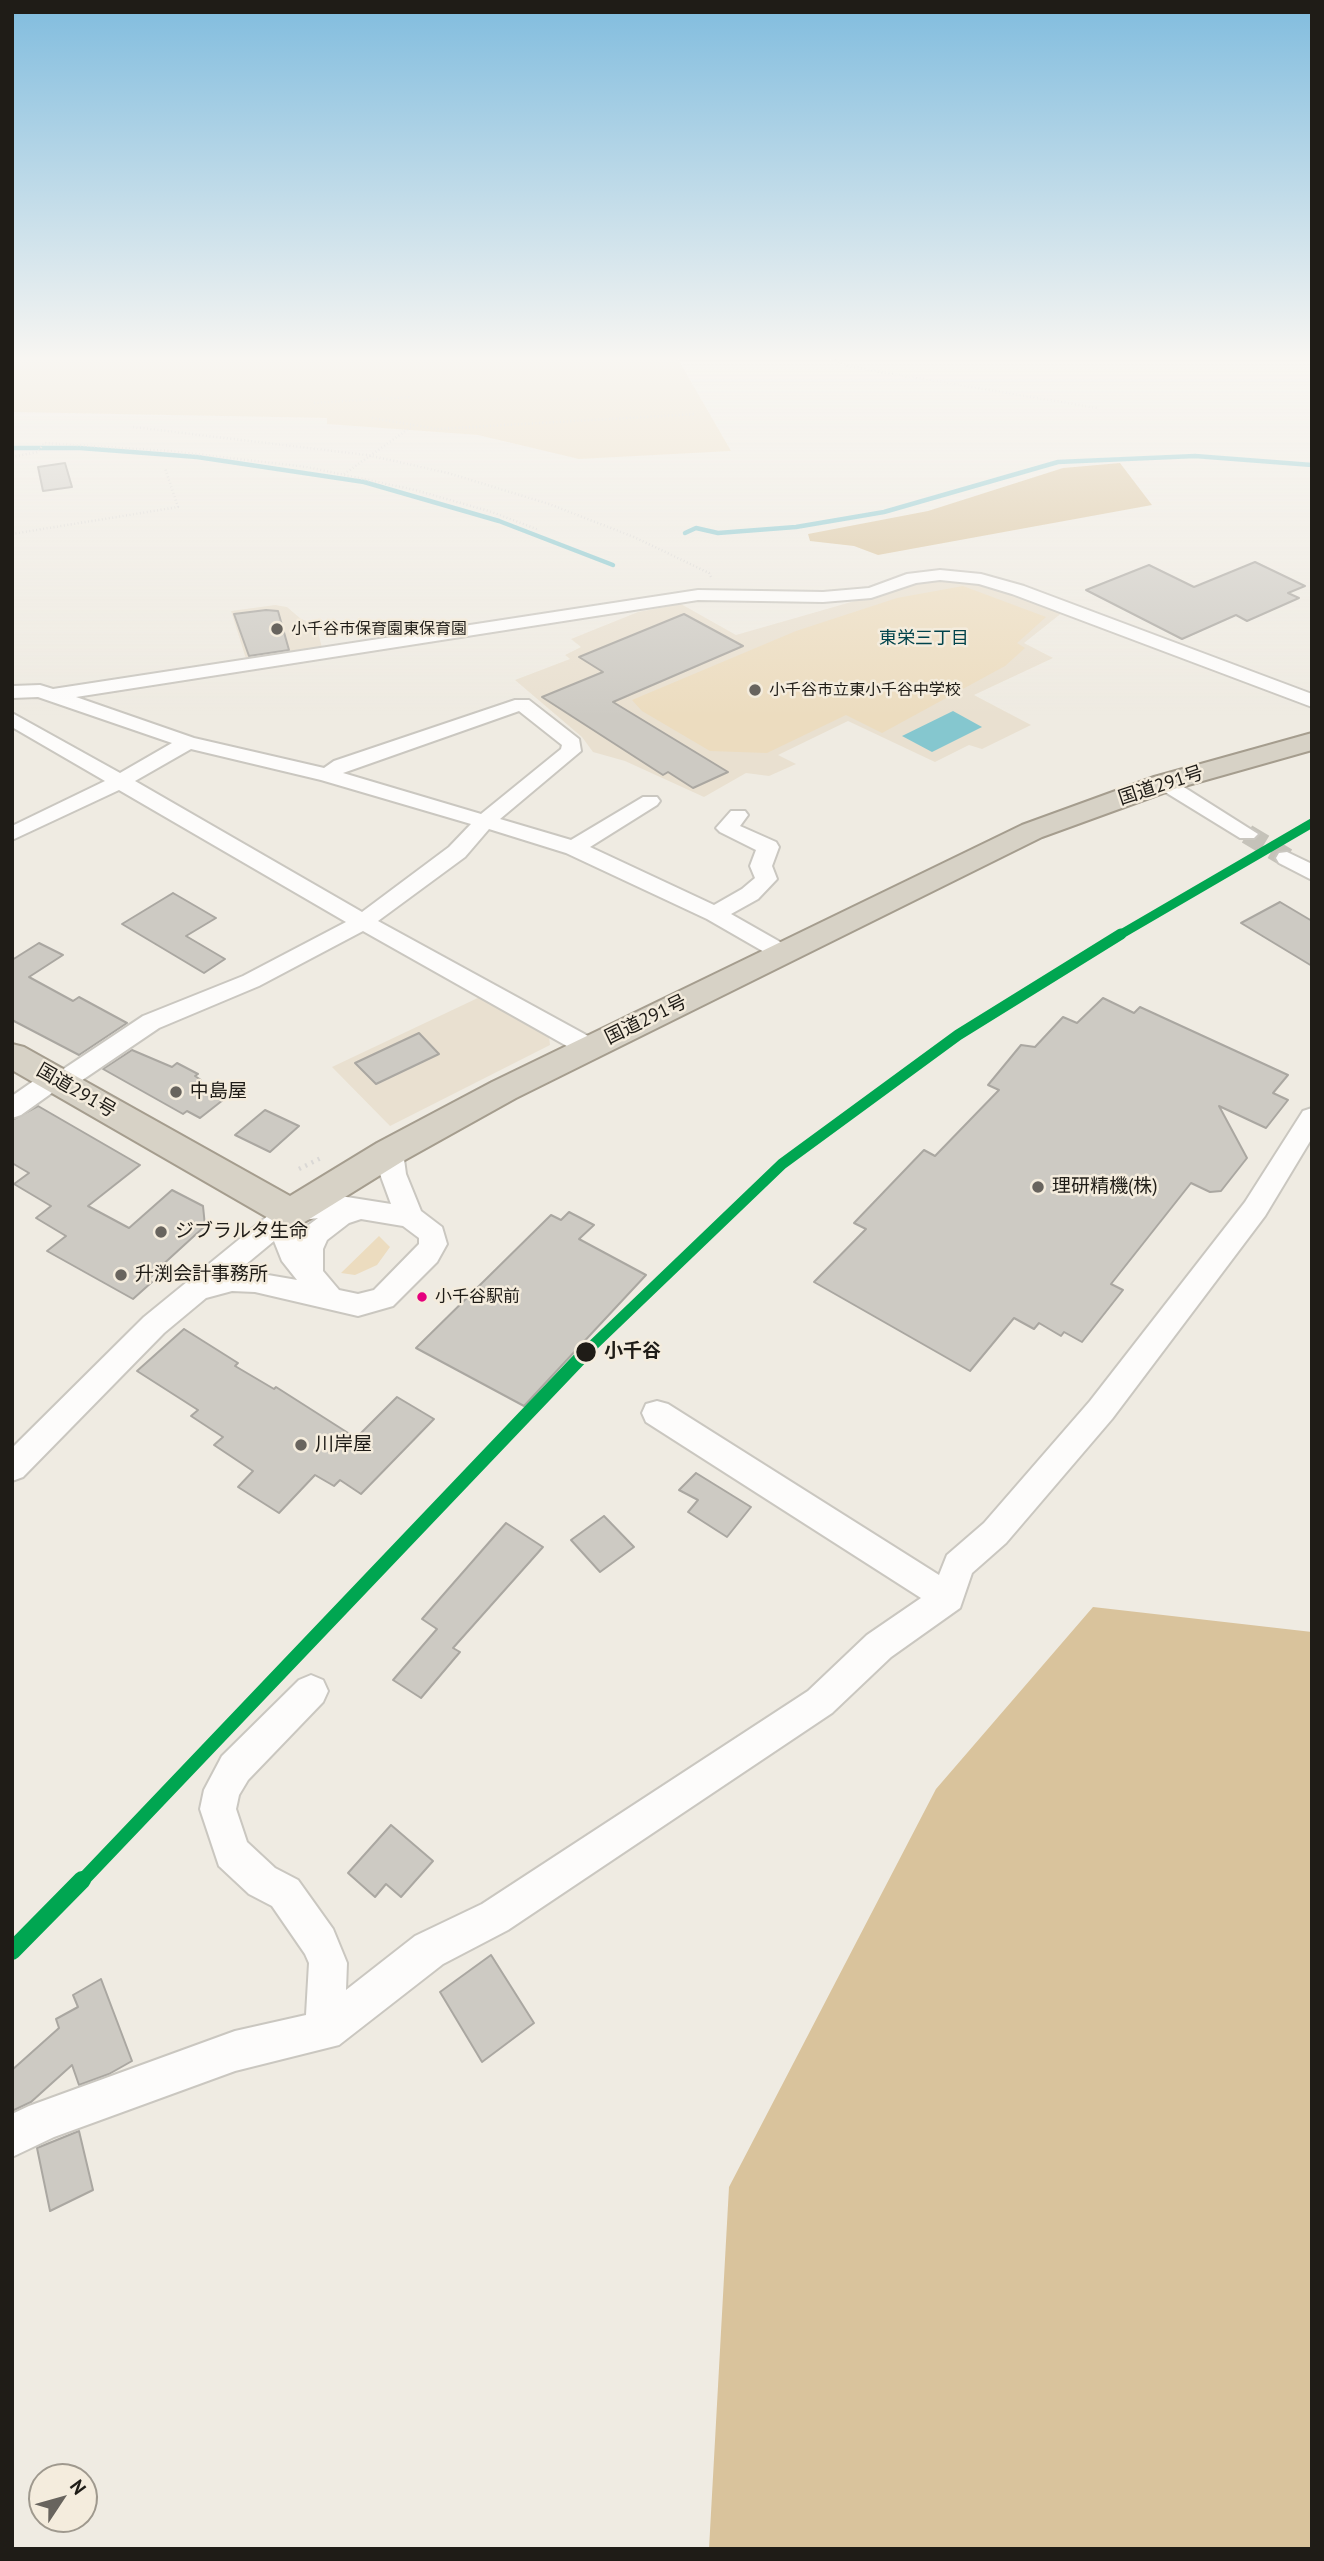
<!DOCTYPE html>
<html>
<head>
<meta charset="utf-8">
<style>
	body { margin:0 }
	#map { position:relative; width:1324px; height:2561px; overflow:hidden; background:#efebe2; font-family:"PT Sans",sans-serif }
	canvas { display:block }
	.frame { position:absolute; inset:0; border:14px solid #1f1c17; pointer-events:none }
	.north { position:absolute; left:28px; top:2463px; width:70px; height:70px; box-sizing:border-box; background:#f4ecdd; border:2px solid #9f998e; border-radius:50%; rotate:54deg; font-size:19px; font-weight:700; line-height:28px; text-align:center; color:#1f1c17 }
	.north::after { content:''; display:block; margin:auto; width:24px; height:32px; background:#68645e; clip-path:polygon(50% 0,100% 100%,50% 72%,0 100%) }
</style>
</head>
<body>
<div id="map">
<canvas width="1324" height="2561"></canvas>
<div class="frame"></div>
<div class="north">N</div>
</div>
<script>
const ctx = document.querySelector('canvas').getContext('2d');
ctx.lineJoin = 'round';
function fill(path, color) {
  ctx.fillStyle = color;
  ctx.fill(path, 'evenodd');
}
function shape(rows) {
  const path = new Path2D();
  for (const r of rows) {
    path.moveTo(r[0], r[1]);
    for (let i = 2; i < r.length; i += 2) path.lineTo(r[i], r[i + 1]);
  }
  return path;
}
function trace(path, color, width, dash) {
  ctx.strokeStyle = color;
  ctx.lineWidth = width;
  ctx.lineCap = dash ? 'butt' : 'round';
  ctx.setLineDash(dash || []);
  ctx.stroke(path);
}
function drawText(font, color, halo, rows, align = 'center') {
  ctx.font = font + ' "PT Sans","Noto Sans JP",sans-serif';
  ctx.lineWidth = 5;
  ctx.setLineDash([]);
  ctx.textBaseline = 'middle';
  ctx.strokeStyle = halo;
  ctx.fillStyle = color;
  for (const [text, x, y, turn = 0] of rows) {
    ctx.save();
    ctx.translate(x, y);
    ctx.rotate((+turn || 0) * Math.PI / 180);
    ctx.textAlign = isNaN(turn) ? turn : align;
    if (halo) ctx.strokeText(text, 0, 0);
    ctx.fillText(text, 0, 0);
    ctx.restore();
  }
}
fill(shape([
	[928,580,986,585,1063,612,1024,643,1053,658,974,695,1031,725,982,749,969,745,935,762,848,721,778,755,796,764,769,776,746,773,704,797,625,761,593,752,582,737,515,680,570,659,565,655,581,647,571,639,638,612,681,604,736,635],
	[275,605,287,607,301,619,316,624,323,652,247,662,231,611],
	[482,996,549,1037,550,1045,390,1126,332,1067]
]), '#e9e0d0');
fill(shape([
	[12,359,678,359,731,451,579,459,478,435,327,424,327,418,12,412],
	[963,586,1046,617,1017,643,1025,648,1005,666,882,733,846,715,767,753,710,751,642,711,632,700,796,631,897,598],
	[379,1236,390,1247,377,1265,355,1275,341,1273]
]), '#ecdcbf');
fill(shape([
	[1120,463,1152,505,878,555,854,546,810,541,808,534,928,511,1063,468],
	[1093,1607,1312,1632,1312,2549,709,2549,729,2187,936,1789]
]), '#d9c39c');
fill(shape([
	[953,711,982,727,932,752,902,736]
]), '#85c7cf');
trace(shape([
	[12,448,80,448,197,457,364,482,499,521,613,565],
	[685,533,696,528,718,533,796,527,884,512,1058,462,1195,456,1312,465]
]), '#85c7cf', 4.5);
const building = shape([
	[65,463,72,487,43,491,38,467,65,463],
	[1255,562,1305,586,1288,593,1299,598,1247,621,1236,615,1182,639,1086,590,1149,565,1194,587,1255,562],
	[266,610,278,611,289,650,249,656,234,614,266,610],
	[684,614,743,646,613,702,728,772,693,788,668,772,663,775,542,697,603,672,579,657,684,614],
	[173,893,216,918,186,936,225,959,204,973,122,924,173,893],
	[1280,902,1312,921,1312,966,1241,923,1280,902],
	[39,943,63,955,29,977,73,1001,79,997,127,1023,79,1055,12,1020,12,960,39,943],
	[1103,998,1134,1013,1140,1007,1288,1075,1273,1093,1288,1100,1266,1128,1219,1106,1247,1158,1221,1191,1210,1192,1191,1183,1111,1284,1123,1290,1082,1342,1064,1332,1061,1336,1039,1323,1034,1329,1014,1318,970,1371,814,1282,866,1229,854,1223,924,1150,935,1156,999,1090,988,1085,1021,1045,1035,1047,1063,1017,1077,1023,1103,998],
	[419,1033,439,1054,376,1084,355,1063,419,1033],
	[132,1050,172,1067,177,1063,198,1074,195,1076,201,1080,194,1085,223,1100,200,1118,187,1111,183,1114,103,1069,132,1050],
	[38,1106,140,1165,88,1206,129,1228,172,1190,203,1206,205,1226,158,1269,148,1280,152,1282,133,1299,47,1251,66,1236,36,1218,51,1206,14,1184,29,1173,12,1163,12,1120,38,1106],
	[265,1110,299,1126,270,1152,235,1135,265,1110],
	[569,1212,594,1225,579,1239,646,1275,524,1406,416,1348,551,1215,561,1220,569,1212],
	[184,1329,238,1363,235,1366,274,1389,276,1387,356,1438,397,1397,434,1419,361,1494,340,1480,334,1486,315,1475,279,1513,238,1487,253,1471,214,1445,223,1437,191,1416,198,1410,137,1371,184,1329],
	[696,1473,751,1507,727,1537,688,1512,698,1500,679,1490,696,1473],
	[604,1516,634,1547,600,1572,571,1540,604,1516],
	[506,1523,543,1547,453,1648,460,1652,421,1698,393,1680,437,1629,422,1619,506,1523],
	[391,1825,433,1861,401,1897,386,1884,375,1897,348,1873,391,1825],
	[491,1955,534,2023,482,2062,440,1992,491,1955],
	[101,1979,132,2061,109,2074,79,2085,72,2065,31,2102,12,2111,12,2070,59,2028,56,2019,78,2007,73,1995,101,1979],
	[79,2131,93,2190,50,2211,37,2148,79,2131]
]);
fill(building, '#cdcac3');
trace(building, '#aaa7a1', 2);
trace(shape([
	[1247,834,1287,858]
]), '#c5c2b9', 20, [20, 10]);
const minor = shape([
	[940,570,981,574,1024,586,1312,694,1312,707,1012,594,979,584,940,580,916,583,871,598,823,602,698,600,76,697,194,738,324,768,334,761,515,700,529,700,579,739,581,751,500,819,571,840,643,797,657,797,660,801,657,805,590,847,714,905,742,889,755,878,750,866,756,850,720,832,716,828,731,811,745,811,748,815,740,826,776,842,779,847,772,866,777,879,758,899,731,914,789,947,792,952,789,957,781,959,773,957,707,919,566,853,489,829,465,857,378,921,599,1042,602,1048,599,1054,581,1054,363,931,259,986,159,1028,69,1089,56,1090,21,1115,12,1118,12,1096,45,1073,59,1072,143,1016,243,976,346,922,119,790,12,840,12,826,105,781,12,727,12,713,120,773,172,743,38,697,12,698,12,686,40,685,53,689,698,590,823,592,869,588,907,574,940,570],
	[519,711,562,745,561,749,481,814,343,773,519,711],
	[191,749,321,780,471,824,449,847,362,912,135,781,191,749],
	[1164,777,1171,779,1258,834,1254,838,1240,838,1157,787,1154,783,1164,777],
	[1287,852,1312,864,1312,880,1279,863,1276,858,1279,853,1287,852],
	[1312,1108,1312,1138,1265,1216,1112,1419,1006,1543,972,1573,960,1608,891,1657,832,1713,508,1930,443,1964,339,2045,235,2071,54,2137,12,2157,12,2114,29,2106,235,2031,306,2015,309,1963,305,1954,272,1906,249,1894,219,1866,200,1809,204,1790,222,1756,299,1680,311,1675,323,1680,328,1691,323,1702,248,1780,239,1795,236,1809,247,1842,275,1868,298,1880,333,1929,347,1963,346,1990,415,1936,482,1904,808,1691,867,1635,921,1598,646,1422,642,1413,646,1404,657,1401,668,1404,939,1575,947,1555,984,1523,1090,1401,1245,1202,1303,1111,1312,1108],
	[390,1143,399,1146,403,1152,406,1174,421,1211,442,1227,447,1244,437,1262,393,1306,358,1316,255,1292,232,1291,206,1298,164,1333,23,1477,12,1481,12,1448,144,1317,280,1206,334,1195,391,1204,380,1174,377,1152,381,1146,390,1143],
	[318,1218,306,1227,301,1237,303,1220,318,1218],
	[361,1219,403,1226,419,1238,419,1244,374,1290,358,1294,339,1290,323,1271,323,1249,327,1240,349,1223,361,1219],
	[274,1241,282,1261,297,1280,239,1270,274,1241]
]);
const highway = shape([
	[1312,733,1312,750,1174,789,1042,837,516,1098,403,1161,303,1223,290,1226,277,1223,12,1070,12,1044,24,1047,290,1196,377,1143,492,1082,1022,825,1154,777,1312,733]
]);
trace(minor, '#cac7c0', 4);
trace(highway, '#a59d8e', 4);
trace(shape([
	[831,359,851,367,1097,408],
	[314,403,411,397],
	[372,418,437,429,696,414],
	[133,427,367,455,448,473,549,504,634,537,709,573,712,579],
	[12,457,38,452,44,443,170,451,307,467,415,490,492,512,539,530],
	[344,474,414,425],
	[12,534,178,507,165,468]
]), '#dad8d5', 2.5, [1, 2.5]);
trace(shape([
	[299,1169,323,1157]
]), '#dad8d5', 4.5, [2, 5]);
fill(minor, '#fdfcfb');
fill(highway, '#d7d2c6');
trace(shape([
	[1118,936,1312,823]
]), '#00a651', 9);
trace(shape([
	[587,1351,782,1164,958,1035,1121,934]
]), '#00a651', 11);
trace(shape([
	[81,1882,589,1349]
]), '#00a651', 14);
trace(shape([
	[12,1951,82,1880]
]), '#00a651', 18);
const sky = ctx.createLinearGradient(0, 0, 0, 717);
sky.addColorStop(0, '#80bcde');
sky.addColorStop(0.5, '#f8f6f2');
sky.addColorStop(1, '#f8f6f200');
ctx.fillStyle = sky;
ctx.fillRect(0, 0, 1324, 717);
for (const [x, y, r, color] of [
	[277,629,7,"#68645e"],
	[755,690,7,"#68645e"],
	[176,1092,7,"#68645e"],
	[1038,1187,7,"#68645e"],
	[161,1232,7,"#68645e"],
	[121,1275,7,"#68645e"],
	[422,1297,6,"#e5007d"],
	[586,1352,11,"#1f1c17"],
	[301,1445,7,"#68645e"]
]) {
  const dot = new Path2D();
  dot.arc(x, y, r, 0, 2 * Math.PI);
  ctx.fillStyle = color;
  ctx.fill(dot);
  trace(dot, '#f4ecdd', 2.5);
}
drawText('16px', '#1f1c17', '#f4ecdd', [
	["小千谷市保育園東保育園",291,629],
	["小千谷市立東小千谷中学校",769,690]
], 'left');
drawText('17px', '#1f1c17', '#f4ecdd', [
	["小千谷駅前",435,1297]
], 'left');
drawText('18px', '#00434b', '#f4ecdd', [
	["東栄三丁目",924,639]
]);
drawText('19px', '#1f1c17', '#f4ecdd', [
	["国道291号",1161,786,-18],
	["国道291号",646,1020,-26],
	["国道291号",76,1091,30]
]);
drawText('19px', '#1f1c17', '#f4ecdd', [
	["中島屋",190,1092],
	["理研精機(株)",1052,1187],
	["ジブラルタ生命",175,1232],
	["升渕会計事務所",135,1275],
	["川岸屋",315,1445]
], 'left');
drawText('bold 19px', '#1f1c17', '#f4ecdd', [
	["小千谷",604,1352]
], 'left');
</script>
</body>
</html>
